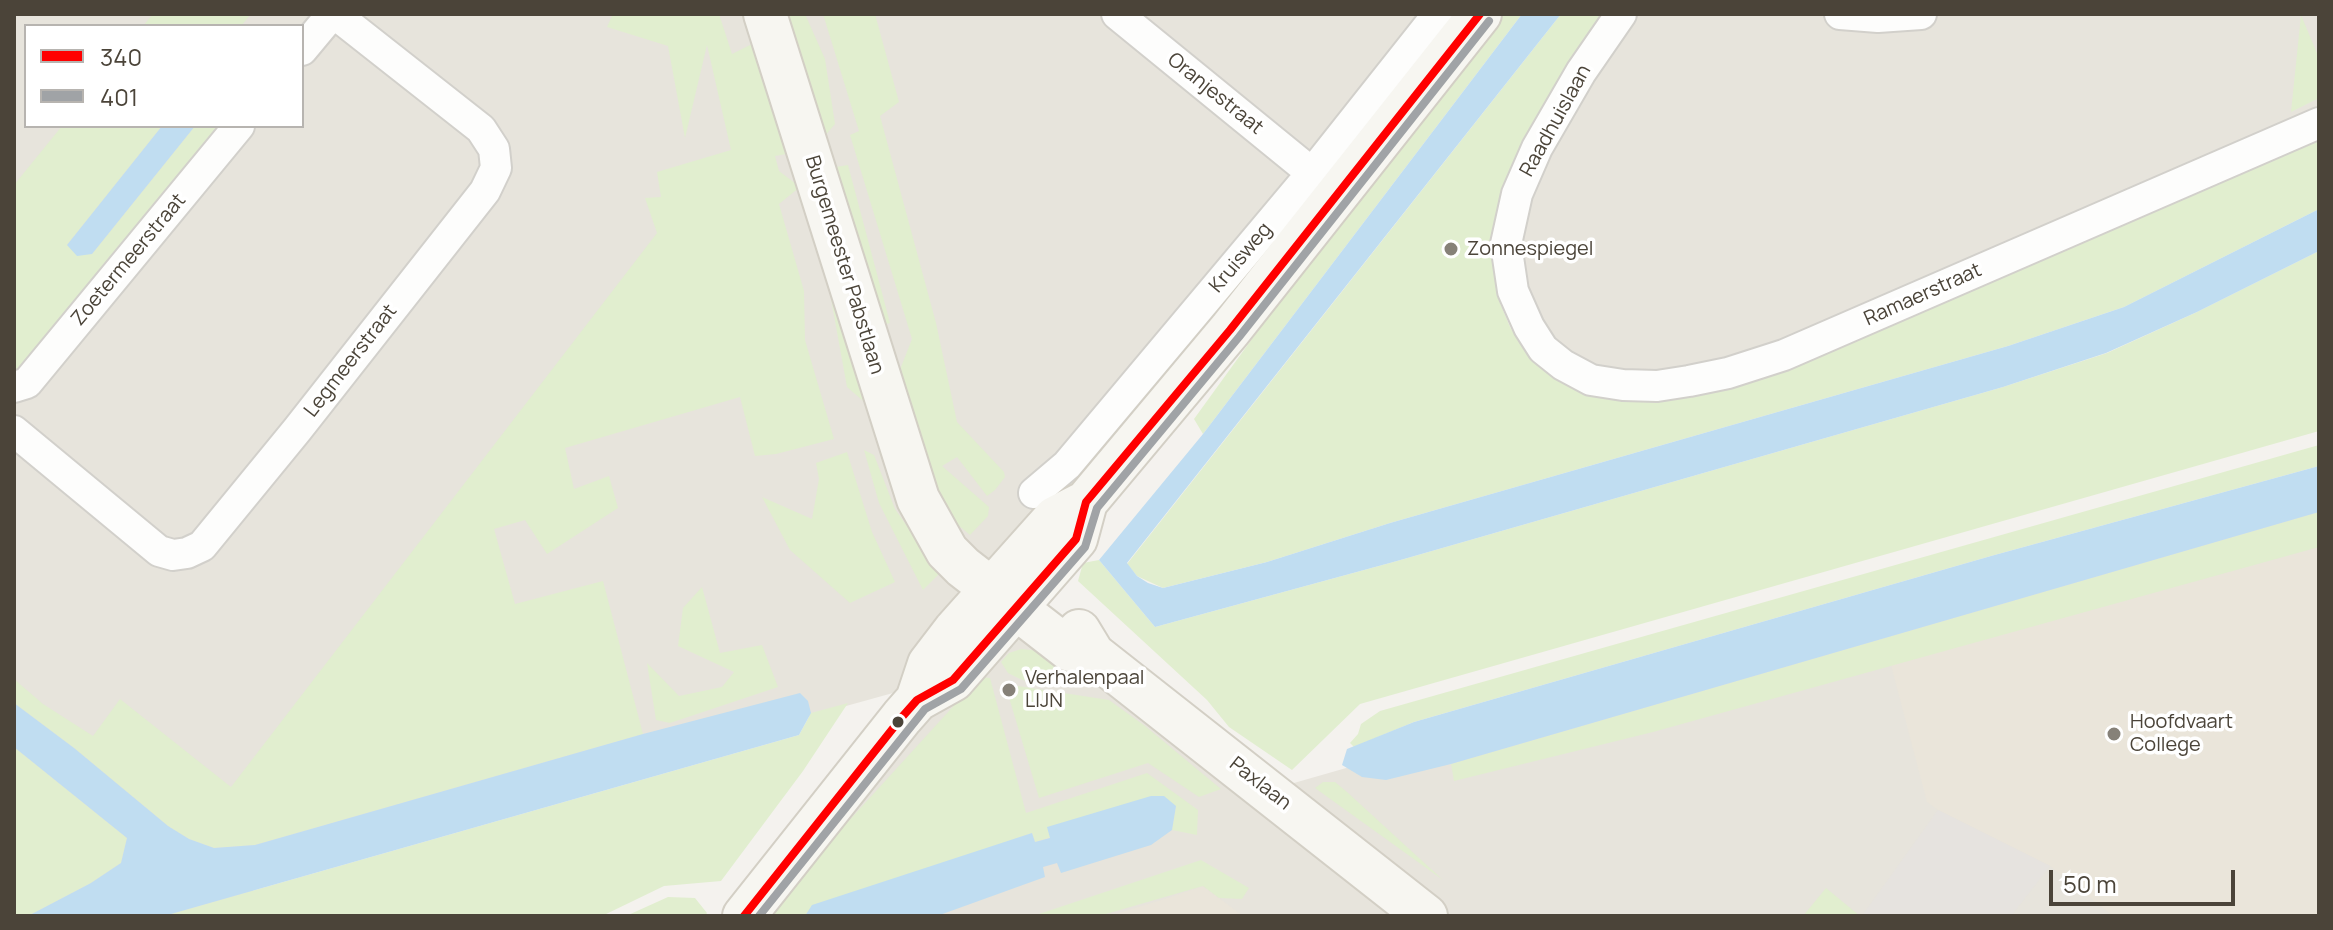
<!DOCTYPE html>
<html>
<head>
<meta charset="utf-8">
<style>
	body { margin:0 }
	#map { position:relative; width:2333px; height:930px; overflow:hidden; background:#f4f2ee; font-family:Manrope,sans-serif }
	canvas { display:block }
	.frame { position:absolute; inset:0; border:16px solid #4b4439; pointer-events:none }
	.legend { position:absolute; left:24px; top:24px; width:280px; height:104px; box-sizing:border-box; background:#fff; border:2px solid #b7b4b0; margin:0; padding:10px 14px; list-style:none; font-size:24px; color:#4b4439 }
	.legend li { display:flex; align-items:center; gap:16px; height:40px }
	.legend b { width:40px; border:2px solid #b7b4b0 }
	.scale { position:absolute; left:2049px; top:870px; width:186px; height:36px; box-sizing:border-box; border:4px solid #4b4439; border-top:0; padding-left:10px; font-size:24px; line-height:28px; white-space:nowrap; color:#4b4439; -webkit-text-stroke:6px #fff; paint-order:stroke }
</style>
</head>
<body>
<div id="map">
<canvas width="2333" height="930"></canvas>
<div class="frame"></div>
<ul class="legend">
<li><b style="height:10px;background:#f00"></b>340</li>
<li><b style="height:10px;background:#a0a3a6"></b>401</li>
</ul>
<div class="scale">50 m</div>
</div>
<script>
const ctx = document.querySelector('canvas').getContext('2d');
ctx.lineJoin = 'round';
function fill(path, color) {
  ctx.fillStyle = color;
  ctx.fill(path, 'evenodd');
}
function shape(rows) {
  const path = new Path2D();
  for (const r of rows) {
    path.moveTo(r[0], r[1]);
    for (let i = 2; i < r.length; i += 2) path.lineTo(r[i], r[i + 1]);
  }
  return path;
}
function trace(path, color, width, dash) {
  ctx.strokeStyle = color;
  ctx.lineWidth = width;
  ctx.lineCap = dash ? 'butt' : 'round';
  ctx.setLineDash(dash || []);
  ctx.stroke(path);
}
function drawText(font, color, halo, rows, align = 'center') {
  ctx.font = font + ' Manrope,sans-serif';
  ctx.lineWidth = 7;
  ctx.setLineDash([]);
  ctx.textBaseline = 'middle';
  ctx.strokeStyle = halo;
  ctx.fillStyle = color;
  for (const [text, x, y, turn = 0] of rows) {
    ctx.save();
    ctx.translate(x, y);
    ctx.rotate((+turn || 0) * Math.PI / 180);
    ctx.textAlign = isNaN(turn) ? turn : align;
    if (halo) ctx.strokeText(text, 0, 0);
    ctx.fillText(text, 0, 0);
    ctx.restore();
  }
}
fill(shape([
	[14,14,1461,14,1011,587,1273,789,2319,489,2319,916,748,916,936,681,235,876,286,916,14,916],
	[26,26,302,26,302,126,26,126],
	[1638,14,2319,14,2319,122,1748,369,1618,386,1533,341,1504,262,1539,146]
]), '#e7e4dc');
fill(shape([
	[2319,547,2319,916,2113,916,2050,866,1938,810,1927,802,1891,665],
	[1203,886,1243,916,1109,916,1168,898]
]), '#eae5da');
fill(shape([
	[153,14,251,14,241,26,143,26],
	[613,14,719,14,732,54,756,42,746,14,805,14,825,59,835,124,814,149,775,156,779,171,800,187,779,204,804,291,805,340,834,439,776,454,755,456,740,397,565,448,574,489,609,476,618,508,547,554,525,520,494,529,515,604,603,581,643,734,255,845,214,848,189,839,168,826,74,748,14,703,14,679,43,704,93,736,120,699,231,787,657,233,645,198,661,197,657,172,731,150,707,45,685,138,668,46,607,27],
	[823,14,875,14,899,102,880,116,936,323,957,422,1004,472,1005,477,995,490,987,496,957,457,942,466,989,507,988,516,970,535,951,519,933,492,904,391,901,367,912,339,850,135,859,131],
	[1498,14,1522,14,1203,434,1194,419,1367,180],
	[1561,14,1609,14,1507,185,1495,225,1493,266,1500,303,1511,329,1532,358,1610,398,1646,401,1710,390,1792,368,2319,137,2319,209,2124,307,2008,346,1390,523,1267,562,1163,588,1137,576,1127,564],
	[2301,15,2319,58,2319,98,2291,112],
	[62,126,162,126,67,245,92,254,195,126,225,126,14,377,14,185],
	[848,165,890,323,880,326,869,406,847,387,829,288,804,180,823,169],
	[2319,251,2319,431,1360,704,1292,770,1229,727,1207,700,1078,581,1083,563,1099,560,1155,627,1397,561,2003,387,2107,353,2197,312],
	[2319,445,2319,466,1991,556,1414,722,1354,747,1350,743,1358,734,1361,724,1380,711],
	[864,450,874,455,895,509,940,573,923,590,879,503],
	[847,452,872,532,895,582,850,603,790,550,762,497,812,519,819,479,816,463],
	[2319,512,2319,547,1653,732,1454,781,1451,764],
	[702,587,720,653,762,645,778,687,670,723,656,720,647,663,679,696,722,687,734,672,678,646,683,608],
	[1021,649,1041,651,1095,665,1110,690,1086,684,1032,683,1020,679,1008,673,1001,662,1009,653],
	[980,677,990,678,1026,813,1147,773,1198,810,1197,835,1172,830,1176,806,1048,828,1051,837,1035,842,1032,833,808,911,805,916,762,916],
	[1005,684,1109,700,1145,726,1221,789,1199,797,1148,763,1039,798],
	[848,703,803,771,721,881,664,886,602,916,164,916,799,735,811,713],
	[14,747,127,838,121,863,91,883,28,916,14,916],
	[1323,782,1335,782,1347,792,1443,880,1315,788],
	[1201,860,1249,888,1242,899,1219,898,1203,886,1099,916,1033,916],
	[1826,888,1860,916,1803,916],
	[668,897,695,898,707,913,705,916,626,916]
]), '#e1eecf');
fill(shape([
	[1938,810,2050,866,2011,916,1862,916]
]), '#e6e3df');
fill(shape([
	[1522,14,1561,14,1127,563,1137,576,1148,583,1163,588,1267,562,1390,523,2008,346,2124,307,2319,209,2319,251,2197,312,2106,353,2003,387,1397,561,1155,627,1099,560,1203,434],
	[162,126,195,126,92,254,77,256,67,245],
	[2319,466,2319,512,1451,764,1386,780,1362,777,1342,765,1347,749,1414,722,1991,556],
	[800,693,808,701,811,713,799,735,164,916,28,916,91,883,121,863,127,838,14,747,14,703,74,748,168,826,189,839,214,848,255,845,643,734],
	[1151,796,1164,796,1176,806,1172,830,1151,845,1061,873,1057,863,1043,867,1045,877,937,916,805,916,812,905,1032,833,1035,842,1050,838,1047,827]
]), '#c0ddf1');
const street = shape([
	[1117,14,1312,173],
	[1621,14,1581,72,1537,148,1517,194,1506,244,1513,291,1529,327,1543,349,1563,365,1591,380,1623,385,1657,386,1689,381,1728,373,1784,355,2319,123],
	[1840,14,1878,17,1921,14],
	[302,50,332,14],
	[14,387,27,383,239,126],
	[14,431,159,551,173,555,187,553,202,546,297,430,485,191,496,168,494,149,481,129,335,14],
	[1034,493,1067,465,1312,173,1438,14]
]);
const secondary = shape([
	[765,14,918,499,947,551,963,567,1070,650,1093,654],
	[1079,631,1093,654,1426,916],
	[917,700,929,664,955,630,1055,518,1086,502,1230,330,1480,14],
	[744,916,902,717,917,700,953,680,1076,539,1086,502]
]);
trace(street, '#d2d0cb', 34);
trace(secondary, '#d3cfc5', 46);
trace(street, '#fdfdfc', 30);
trace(secondary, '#f7f6f1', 42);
trace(shape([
	[744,916,902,717,917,700,953,680,1076,539,1086,502,1230,330,1480,14]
]), '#f00', 8);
trace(shape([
	[759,916,925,709,961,689,1085,547,1097,508,1239,337,1489,21]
]), '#a0a3a6', 8);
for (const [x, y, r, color] of [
	[1451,249,8,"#868178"],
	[1009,690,8,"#868178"],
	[898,722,7,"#4b4439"],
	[2114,734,8,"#868178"]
]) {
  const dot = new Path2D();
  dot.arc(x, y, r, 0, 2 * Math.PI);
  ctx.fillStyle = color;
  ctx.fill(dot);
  trace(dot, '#fff', 3);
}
drawText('20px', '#4b4439', '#fff', [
	["Oranjestraat",1215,94,39],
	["Raadhuislaan",1556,121,-61],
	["Kruisweg",1241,258,-50],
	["Zoetermeerstraat",129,260,-50],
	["Burgemeester Pabstlaan",844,265,73],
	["Ramaerstraat",1923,295,-24],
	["Legmeerstraat",351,361,-52],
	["Paxlaan",1260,784,38]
]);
drawText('20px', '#4b4439', '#fff', [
	["Zonnespiegel",1467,249],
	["Verhalenpaal",1025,678],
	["LIJN",1025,701],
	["Hoofdvaart",2130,722],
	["College",2130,745]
], 'left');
</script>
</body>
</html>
